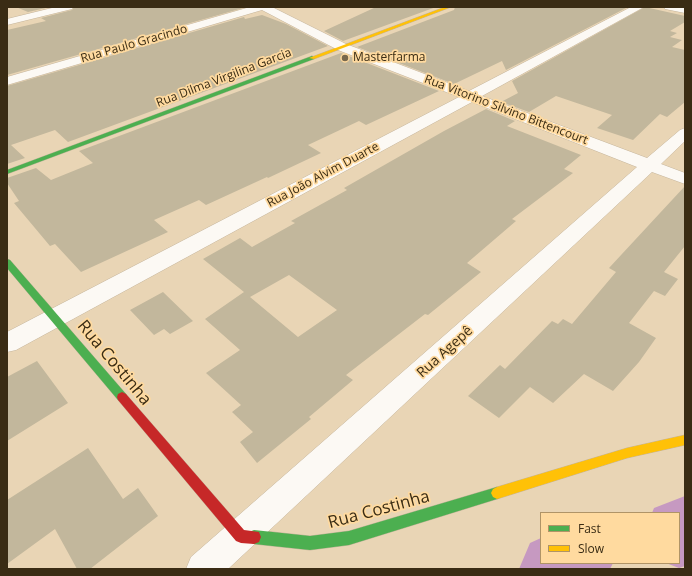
<!DOCTYPE html>
<html>
<head>
<meta charset="utf-8">
<style>
	body { margin:0 }
	#map { position:relative; width:692px; height:576px; overflow:hidden; background:#e9d5b5; font-family:"Open Sans",sans-serif }
	canvas { display:block }
	.frame { position:absolute; inset:0; border:8px solid #3a2c14; pointer-events:none }
	.legend { position:absolute; left:540px; top:512px; width:140px; height:52px; box-sizing:border-box; background:#ffda9f; border:1px solid #b09467; margin:0; padding:5px 7px; list-style:none; font-size:12px; color:#3a2c14 }
	.legend li { display:flex; align-items:center; gap:8px; height:20px }
	.legend b { width:20px; border:1px solid #b09467 }
</style>
</head>
<body>
<div id="map">
<canvas width="692" height="576"></canvas>
<div class="frame"></div>
<ul class="legend">
<li><b style="height:5px;background:#4caf50"></b>Fast</li>
<li><b style="height:5px;background:#ffc107"></b>Slow</li>
</ul>
</div>
<script>
const ctx = document.querySelector('canvas').getContext('2d');
ctx.lineJoin = 'round';
function shape(rows) {
  const path = new Path2D();
  for (const r of rows) {
    path.moveTo(r[0], r[1]);
    for (let i = 2; i < r.length; i += 2) path.lineTo(r[i], r[i + 1]);
  }
  return path;
}
function fill(path, color) {
  ctx.fillStyle = color;
  ctx.fill(path, 'evenodd');
}
function trace(path, color, width, dash) {
  ctx.strokeStyle = color;
  ctx.lineWidth = width;
  ctx.lineCap = dash ? 'butt' : 'round';
  ctx.setLineDash(dash || []);
  ctx.stroke(path);
}
function drawText(font, color, halo, rows, align = 'center') {
  ctx.font = font + ' "Open Sans",sans-serif';
  ctx.lineWidth = 3.5;
  ctx.setLineDash([]);
  ctx.textBaseline = 'middle';
  ctx.strokeStyle = halo;
  ctx.fillStyle = color;
  for (const [text, x, y, turn = 0] of rows) {
    ctx.save();
    ctx.translate(x, y);
    ctx.rotate((+turn || 0) * Math.PI / 180);
    ctx.textAlign = isNaN(turn) ? turn : align;
    if (halo) ctx.strokeText(text, 0, 0);
    ctx.fillText(text, 0, 0);
    ctx.restore();
  }
}
fill(shape([
	[685,496,685,566,679,568,666,563,679,563,679,513,652,513,654,508,685,496],
	[541,538,541,563,613,563,610,569,519,569,530,543,541,538]
]), '#c699c1');
fill(shape([
	[16,7,50,7,28,12],
	[74,7,243,7,243,8,7,75,7,30,46,21,41,18,72,10],
	[376,7,436,7,343,41,324,31],
	[455,7,628,7,506,70,502,61,454,84,357,47,454,10],
	[645,7,685,16,685,22,670,31,677,33,670,37,682,40,672,47,685,50,685,102,667,117,660,114,633,140,597,128,612,115,556,96,529,112,501,102,518,93,512,81],
	[262,15,286,24,328,46,68,142,55,130,11,145,25,158,7,164,7,86,244,17,245,19],
	[341,53,439,91,366,125,359,121,308,145,321,153,268,178,267,177,206,205,199,200,154,220,168,232,81,272,55,244,50,246,14,203,19,201,7,183,7,178,36,168,51,180,93,163,79,151],
	[486,109,515,121,507,126,581,155,564,169,573,173,512,219,516,221,467,263,481,272,428,315,425,314,346,375,353,380,309,417,311,419,257,463,240,442,253,432,232,412,241,405,206,373,240,350,205,319,244,292,203,259,240,238,252,247,295,223,291,221,347,190,344,188,444,131],
	[289,275,337,310,298,337,250,297],
	[685,186,685,246,664,272,678,279,665,296,654,291,629,323,656,338,639,362,613,391,584,374,553,403,530,387,499,418,468,396,500,365,505,369,552,321,558,324,563,319,572,324,616,272,609,268],
	[163,292,193,321,170,334,164,329,154,335,130,310],
	[37,361,68,403,7,441,7,377],
	[88,448,123,499,138,488,158,516,90,569,77,569,55,529,7,564,7,500]
]), '#c2b79c');
const street = shape([
	[56,7,73,7,72,9,7,25,7,19,56,7],
	[250,7,272,7,346,44,469,91,631,7,644,7,482,96,647,158,680,130,685,128,685,141,661,164,685,173,685,184,652,172,228,569,186,569,191,557,637,167,472,102,16,350,7,352,7,332,459,97,338,50,262,10,7,85,7,77,250,7],
	[664,7,685,7,685,13,665,9,664,7]
]);
const fast = shape([
	[312,56,315,58,314,59,7,174,7,170,312,56],
	[7,259,10,260,126,394,127,397,126,400,122,402,118,400,7,268,7,259],
	[497,487,501,489,503,493,501,497,497,499,349,545,310,550,254,544,249,542,247,537,249,532,254,530,310,536,349,531,497,487]
]);
const slow = shape([
	[445,7,451,7,314,59,309,58,445,7],
	[685,435,685,445,627,458,497,499,493,497,491,493,493,489,497,487,627,448,685,435]
]);
const jam = shape([
	[122,392,126,394,244,530,259,532,261,537,259,542,254,544,241,543,236,541,118,400,117,397,118,394,122,392]
]);
trace(street, '#c4b49b', 1);
trace(fast, '#c4b49b', 1);
trace(slow, '#c4b49b', 1);
trace(jam, '#c4b49b', 1);
fill(street, '#fcf9f4');
fill(fast, '#4caf50');
fill(slow, '#ffc107');
fill(jam, '#c62828');
for (const [x, y, r, color] of [
	[345,58,4,"#77674c"]
]) {
  const dot = new Path2D();
  dot.arc(x, y, r, 0, 2 * Math.PI);
  ctx.fillStyle = color;
  ctx.fill(dot);
  trace(dot, '#ffda9f', 1.5);
}
drawText('12px', '#3a2c14', '#ffda9f', [
	["Rua Paulo Gracindo",134,44,-16],
	["Rua Dilma Virgilina Garcia",224,78,-21],
	["Rua Vitorino Silvino Bittencourt",506,110,21],
	["Rua João Alvim Duarte",323,175,-28]
]);
drawText('12px', '#3a2c14', '#ffda9f', [
	["Masterfarma",353,58]
], 'left');
drawText('14px', '#3a2c14', '#ffda9f', [
	["Rua Agepê",445,352,-42]
]);
drawText('17px', '#3a2c14', '#ffda9f', [
	["Rua Costinha",114,363,50],
	["Rua Costinha",379,510,-15]
]);
</script>
</body>
</html>
